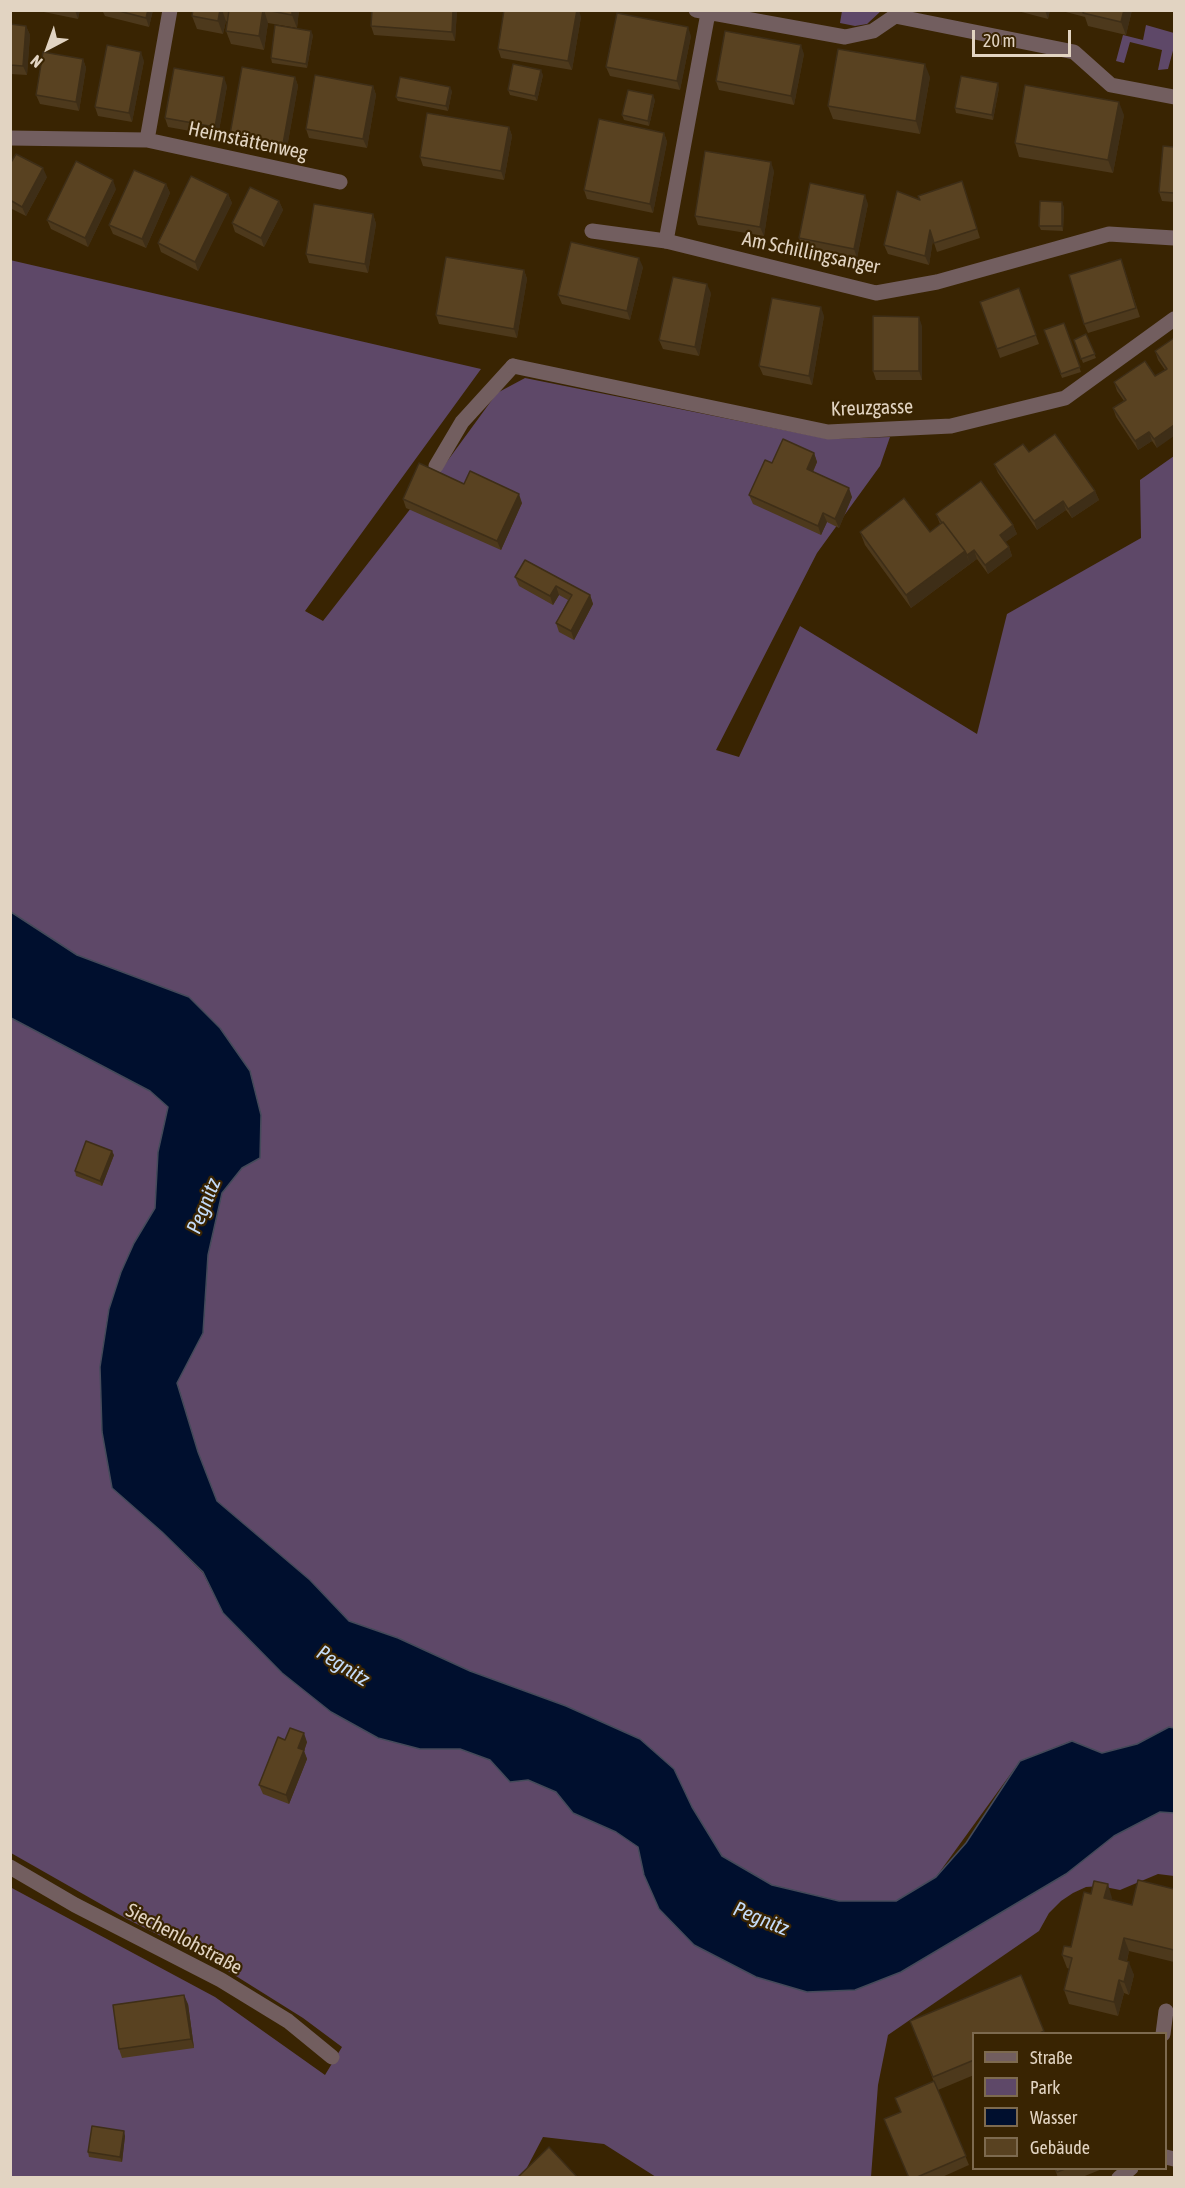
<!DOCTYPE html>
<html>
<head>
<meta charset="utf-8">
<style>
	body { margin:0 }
	#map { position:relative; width:1185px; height:2188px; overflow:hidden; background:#392402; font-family:"Asap Condensed",sans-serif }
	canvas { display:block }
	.frame { position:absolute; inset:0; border:12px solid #e2d4c2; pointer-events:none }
	.legend { position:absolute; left:972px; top:2032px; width:195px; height:138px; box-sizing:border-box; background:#392402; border:2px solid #7d6a4f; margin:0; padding:8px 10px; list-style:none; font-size:18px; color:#e2d4c2 }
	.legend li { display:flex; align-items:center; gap:12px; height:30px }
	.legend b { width:30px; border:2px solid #7d6a4f }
	.north { position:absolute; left:18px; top:18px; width:60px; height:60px; -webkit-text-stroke:4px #392402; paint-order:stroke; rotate:221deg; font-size:16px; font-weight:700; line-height:24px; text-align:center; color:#e2d4c2 }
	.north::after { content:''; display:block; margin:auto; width:21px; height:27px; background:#e2d4c2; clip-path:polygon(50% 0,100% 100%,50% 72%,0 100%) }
	.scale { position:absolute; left:972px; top:30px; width:99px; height:27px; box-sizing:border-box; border:3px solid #e2d4c2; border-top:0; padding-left:8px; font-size:18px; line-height:21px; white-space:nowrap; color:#e2d4c2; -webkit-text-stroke:4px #392402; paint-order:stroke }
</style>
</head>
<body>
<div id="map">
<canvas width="1185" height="2188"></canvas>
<div class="frame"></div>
<ul class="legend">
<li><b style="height:8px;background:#725e5f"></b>Straße</li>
<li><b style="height:16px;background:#5e4868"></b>Park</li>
<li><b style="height:16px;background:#000f2e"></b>Wasser</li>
<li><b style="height:16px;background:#594221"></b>Gebäude</li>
</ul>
<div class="north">N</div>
<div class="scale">20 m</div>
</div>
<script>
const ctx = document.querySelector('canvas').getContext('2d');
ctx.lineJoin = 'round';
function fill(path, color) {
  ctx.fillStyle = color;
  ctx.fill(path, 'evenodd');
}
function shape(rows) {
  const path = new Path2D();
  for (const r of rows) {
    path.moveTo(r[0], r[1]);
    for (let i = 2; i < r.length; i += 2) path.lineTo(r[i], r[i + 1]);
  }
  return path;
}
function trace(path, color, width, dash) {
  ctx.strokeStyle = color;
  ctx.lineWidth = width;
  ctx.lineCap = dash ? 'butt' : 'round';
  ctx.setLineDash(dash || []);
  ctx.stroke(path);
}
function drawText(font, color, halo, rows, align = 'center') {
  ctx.font = font + ' "Asap Condensed",sans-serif';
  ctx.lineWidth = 4.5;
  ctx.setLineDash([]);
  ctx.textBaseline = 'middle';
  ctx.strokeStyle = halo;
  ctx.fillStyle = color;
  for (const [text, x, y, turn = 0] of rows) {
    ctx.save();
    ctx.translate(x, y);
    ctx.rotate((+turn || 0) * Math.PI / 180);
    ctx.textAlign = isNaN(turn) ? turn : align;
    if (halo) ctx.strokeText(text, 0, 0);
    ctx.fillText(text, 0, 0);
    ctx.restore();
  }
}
fill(shape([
	[842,11,842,10,881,11,867,24,855,26,840,23],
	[1146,25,1174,33,1174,47,1168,69,1158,70,1162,50,1130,42,1124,63,1116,61,1123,35,1143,40],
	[10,260,481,369,305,611,323,621,443,467,497,393,525,378,829,439,890,437,880,466,817,553,716,750,739,757,800,626,977,734,1007,614,1141,538,1140,480,1174,456,1174,1728,1169,1727,1137,1744,1102,1753,1071,1741,1020,1761,936,1877,896,1901,839,1901,772,1885,722,1856,692,1807,674,1769,566,1706,470,1671,398,1638,349,1621,310,1580,217,1501,198,1452,177,1382,203,1333,208,1255,222,1193,242,1168,189,997,77,955,11,912],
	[11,1018,150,1091,168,1107,158,1152,155,1209,134,1243,109,1309,100,1367,102,1432,162,1532,203,1573,223,1613,282,1673,331,1712,420,1749,460,1749,490,1760,510,1782,528,1780,556,1792,573,1813,616,1832,638,1847,644,1875,901,1972,1066,1874,1114,1836,1160,1812,1174,1813,1174,1876,1158,1874,1120,1890,1100,1886,1086,1887,1073,1893,1061,1901,1049,1913,1039,1931,888,2035,878,2085,871,2177,656,2177,604,2144,543,2137,522,2177,11,2177,10,1887,215,1997,325,2075,342,2047,303,2018,220,1966,127,1919,11,1853]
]), '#5e4868');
const water = shape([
	[11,912,77,955,189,997,220,1028,250,1071,261,1115,260,1158,242,1168,222,1193,208,1255,203,1333,177,1383,198,1452,217,1501,310,1580,349,1621,398,1638,470,1671,566,1706,640,1739,674,1769,692,1807,722,1856,772,1885,839,1901,896,1901,936,1877,966,1843,1020,1761,1072,1741,1102,1753,1137,1744,1169,1727,1174,1728,1174,1813,1160,1812,1114,1836,1066,1874,901,1972,855,1990,807,1992,756,1977,694,1945,659,1909,644,1875,638,1847,616,1832,573,1813,556,1792,528,1780,510,1782,490,1760,460,1749,420,1749,378,1738,331,1712,282,1673,223,1613,203,1572,162,1532,112,1488,102,1432,100,1367,109,1309,121,1272,134,1243,155,1208,158,1152,168,1107,150,1091,11,1018,11,912]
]);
fill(water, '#000f2e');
trace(water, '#444a5a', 1.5);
trace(shape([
	[592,231,666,241],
	[436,466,462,422,513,366],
	[10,1867,75,1905,221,1980,288,2021,332,2057],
	[1163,2034,1166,2011]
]), '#725e5f', 15);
trace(shape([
	[696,10,845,37,873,31,895,16,1074,52,1111,85,1174,97],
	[708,13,666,241,876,293,937,282,1109,234,1174,238],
	[10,138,147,140,340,182],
	[147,140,170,10],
	[513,366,828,432,951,426,1065,398,1174,319],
	[1166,2157,1174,2159],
	[1119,2178,1131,2168]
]), '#725e5f', 15);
fill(shape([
	[34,10,80,10,78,19],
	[102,10,153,10,149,27,105,16],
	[189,10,299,10,297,28,268,23,264,50,231,44,226,31,227,22,226,21,223,34,197,29,192,16,193,12,189,11],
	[372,10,457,10,455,41,374,35,371,26],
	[1014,10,1050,10,1048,19],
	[1058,10,1132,10,1126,35,1088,26,1085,17],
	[581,17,572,70,501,58,498,49],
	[10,24,26,26,30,35,27,75,10,74],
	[313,35,307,68,272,63,271,58],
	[691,36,680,90,610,76,606,67],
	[804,54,794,105,719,90,716,81],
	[83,59,86,68,79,111,40,104,36,95],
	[144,61,132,122,98,116,95,107],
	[543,75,537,101,510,95,508,90],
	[295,77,298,86,286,153,233,143,230,134],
	[930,77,920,134,833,119,828,106],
	[227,86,218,136,168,127,165,118],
	[373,86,376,95,367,148,309,138,306,129],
	[999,88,993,120,956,113,955,108],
	[452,91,448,111,398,101,396,97],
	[655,100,649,126,624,120,622,115],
	[1124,115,1113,173,1019,157,1015,143],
	[509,127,512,136,504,180,423,166,420,157],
	[664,133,667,142,653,213,587,199,584,190],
	[1174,147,1174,202,1162,201,1159,192],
	[10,164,47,177,26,216,10,208],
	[774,171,764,236,698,225,695,216],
	[166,184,170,193,146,248,113,234,109,225],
	[116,189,88,247,51,229,47,220],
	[965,190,980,238,937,252,933,240,929,265,888,254,884,245,920,200],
	[228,194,232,203,198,271,161,252,158,243],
	[279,201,283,210,264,247,235,232,232,223],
	[868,204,857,258,802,247,799,238],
	[1064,207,1063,231,1041,230,1039,226],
	[373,214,376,224,368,273,309,263,306,254],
	[643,267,630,320,562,304,558,295],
	[1124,268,1140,317,1088,333,1084,324],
	[524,270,527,279,517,338,439,324,436,315],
	[1019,288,1039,344,1000,358,980,302],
	[711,293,699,356,663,349,659,340],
	[824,316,812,385,763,375,759,366],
	[1064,323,1081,372,1062,378,1044,330],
	[922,326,922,380,876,380,873,371],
	[1086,334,1096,358,1083,363,1074,340],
	[1174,338,1157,448,1152,441,1138,450,1116,417,1113,408,1124,401,1117,391,1114,382,1155,376,1165,370,1158,360,1155,351],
	[1029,452,1095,491,1099,500,1072,518,1066,510,1037,530,998,473,994,464],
	[814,453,817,462,813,472,852,497,839,528,827,522,821,535,753,504,749,495,772,463],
	[464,484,522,503,501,550,406,508,403,499],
	[936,514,1013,525,1017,534,1005,542,1009,547,1012,556,988,574,977,559,911,608,865,545,860,532,930,532,940,524],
	[525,560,590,595,593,604,574,640,559,632,556,623,568,600,559,595,553,605,519,586,515,577],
	[114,1155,102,1186,76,1176,75,1171],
	[285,1740,307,1742,304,1751,307,1759,289,1804,263,1794,259,1785],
	[1174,1889,1174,1962,1129,1951,1127,1961,1134,1975,1129,1995,1124,1993,1118,2016,1069,2004,1064,1990,1070,1969,1067,1968,1062,1955,1071,1947,1112,1898,1112,1900,1132,1905],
	[1021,1975,1045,2034,974,2034,974,2075,938,2090,969,2165,940,2178,909,2178,884,2119,901,2112,895,2098,934,2082,910,2021],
	[188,2004,194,2048,122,2058,119,2049],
	[125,2136,122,2162,89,2157,88,2152],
	[1055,2169,1102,2169,1080,2178,1058,2178]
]), '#4d391c');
fill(shape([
	[75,10,80,10,78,19],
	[148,10,153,10,149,27,146,18],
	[220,10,222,10,226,21,223,34,218,21],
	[264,10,268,23,264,50,259,36],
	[292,10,299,10,297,28,292,15],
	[453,10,457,10,455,41,452,32],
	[577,10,579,10,581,17,572,70,568,61],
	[1045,10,1050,10,1048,19],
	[1124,10,1132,10,1126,35,1121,22],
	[26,26,30,35,27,75,23,66],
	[688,27,691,36,680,90,677,81],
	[311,31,313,35,307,68,306,64],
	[801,45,804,54,794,105,791,96],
	[141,52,144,61,132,122,129,113],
	[83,59,86,68,79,111,76,102],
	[925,64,930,77,920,134,916,121],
	[541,70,543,75,537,101,535,96],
	[224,77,227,86,218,136,215,127],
	[295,77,298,86,286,153,283,144],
	[998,83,999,88,993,120,992,115],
	[373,86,376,95,367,148,363,139],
	[450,87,452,91,448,111,446,106],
	[653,95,655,100,649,126,648,121],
	[1119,102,1124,115,1113,173,1108,160],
	[509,127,512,136,504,180,501,171],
	[664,133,667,142,653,213,650,204],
	[771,162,774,171,764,236,760,227],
	[43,168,47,177,26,216,22,207],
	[113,180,116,189,88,247,85,238],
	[166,184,170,193,146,248,142,239],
	[228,194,232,203,198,271,195,262],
	[865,195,868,204,857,258,854,249],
	[279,201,283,210,264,247,261,238],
	[1062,202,1064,207,1063,231,1062,226],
	[373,214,376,224,368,273,365,264],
	[930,230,933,240,929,265,925,256],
	[639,258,643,267,630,320,627,311],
	[524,270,527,279,517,338,514,329],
	[707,284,711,293,699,356,695,347],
	[821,307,824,316,812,385,809,376],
	[919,317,922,326,922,380,919,371],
	[1174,425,1174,436,1157,448,1154,439],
	[1149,432,1152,441,1138,450,1135,441],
	[814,453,817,462,810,478,807,469],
	[849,488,852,497,839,528,835,519],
	[1095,491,1099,500,1072,518,1068,509],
	[519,494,522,503,501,550,497,541],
	[1063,501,1066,510,1037,530,1034,521],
	[823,513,827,522,821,535,818,526],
	[1013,525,1017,534,1003,544,1000,535],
	[1009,547,1012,556,988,574,985,565],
	[974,550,977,559,970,564,967,555],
	[965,551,970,564,911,608,906,595],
	[556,586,559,595,553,605,550,596],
	[590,595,593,604,574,640,571,631],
	[112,1151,114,1155,102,1186,100,1181],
	[304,1733,307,1742,304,1751,307,1759,289,1804,286,1795,298,1748],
	[1108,1884,1112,1898,1109,1911,1104,1898],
	[1124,1938,1129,1951,1124,1972,1119,1959],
	[1129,1962,1134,1975,1129,1995,1124,1982],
	[1119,1980,1124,1993,1118,2016,1114,2002],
	[184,1995,188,2004,194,2048,191,2039],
	[124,2131,125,2136,122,2162,120,2157]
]), '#3e2e17');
const building = shape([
	[115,10,148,10,146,18,115,10],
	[193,10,220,10,218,21,192,16,193,10],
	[229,10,263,10,259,36,226,31,229,10],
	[266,10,292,10,292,15,266,10],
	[372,10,453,10,452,32,371,26,372,10],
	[504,10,577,10,568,61,498,49,504,10],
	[1084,10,1124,10,1121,22,1083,13,1084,10],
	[617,13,688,27,677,81,606,67,617,13],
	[10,24,26,26,23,66,10,65,10,24],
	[275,25,311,31,306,64,271,58,275,25],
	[725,31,801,45,791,96,716,81,725,31],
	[107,45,141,52,129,113,95,107,107,45],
	[838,49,925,64,916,121,828,106,838,49],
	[43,52,83,59,76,102,36,95,43,52],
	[513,64,541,70,535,96,508,90,513,64],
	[242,67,295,77,283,144,230,134,242,67],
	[174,68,224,77,215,127,165,118,174,68],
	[315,75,373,86,363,139,306,129,315,75],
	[961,76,998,83,992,115,955,108,961,76],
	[400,77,450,87,446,106,396,97,400,77],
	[1025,85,1119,102,1108,160,1015,143,1025,85],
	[628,90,653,95,648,121,622,115,628,90],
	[427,113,509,127,501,171,420,157,427,113],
	[599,119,664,133,650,204,584,190,599,119],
	[1163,146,1174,147,1174,193,1159,192,1163,146],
	[705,151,771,162,760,227,695,216,705,151],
	[16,154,43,168,22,207,10,200,10,164,16,154],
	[76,161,113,180,85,238,47,220,76,161],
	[134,170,166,184,142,239,109,225,134,170],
	[191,176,228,194,195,262,158,243,191,176],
	[962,181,977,229,934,243,930,230,925,256,884,245,897,191,920,200,918,196,962,181],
	[810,183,865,195,854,249,799,238,810,183],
	[250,187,279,201,261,238,232,223,250,187],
	[1040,201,1062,202,1062,226,1039,226,1040,201],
	[314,204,373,214,365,264,306,254,314,204],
	[571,242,639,258,627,311,558,295,571,242],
	[446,257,524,270,514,329,436,315,446,257],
	[1121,259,1136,308,1084,324,1069,275,1121,259],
	[673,277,707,284,695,347,659,340,673,277],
	[1019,288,1036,335,997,349,980,302,1019,288],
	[772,298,821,307,809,376,759,366,772,298],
	[873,316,919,317,919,371,873,371,873,316],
	[1064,323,1080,367,1061,374,1044,330,1064,323],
	[1086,334,1095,354,1081,359,1074,340,1086,334],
	[1174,338,1174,425,1154,439,1149,432,1135,441,1113,408,1126,400,1114,382,1145,361,1155,376,1167,369,1155,351,1174,338],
	[1055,434,1095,491,1068,509,1063,501,1034,521,994,464,1023,444,1029,452,1055,434],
	[783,439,814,453,807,469,849,488,835,519,823,513,818,526,749,495,765,460,772,463,783,439],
	[419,463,464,484,470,471,519,494,497,541,403,499,419,463],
	[981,481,1013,525,1000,535,1009,547,985,565,974,550,967,555,965,551,943,522,942,523,936,514,981,481],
	[904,498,930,532,943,522,965,551,906,595,860,532,904,498],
	[525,560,590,595,571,631,556,623,572,595,556,586,550,596,515,577,525,560],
	[86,1141,112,1151,100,1181,75,1171,86,1141],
	[290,1728,304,1733,298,1748,304,1750,286,1795,259,1785,278,1737,285,1740,290,1728],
	[1138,1880,1174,1889,1174,1950,1124,1938,1119,1959,1129,1962,1124,1982,1119,1980,1114,2002,1064,1990,1072,1958,1062,1955,1064,1946,1071,1947,1084,1892,1091,1894,1094,1881,1108,1884,1104,1898,1132,1905,1138,1880],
	[1021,1975,1044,2031,1038,2034,974,2034,974,2060,933,2077,910,2021,1021,1975],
	[184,1995,191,2039,119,2049,113,2005,184,1995],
	[934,2081,966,2156,915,2178,909,2178,884,2119,901,2112,895,2098,934,2081],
	[92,2126,124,2131,120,2157,88,2152,92,2126],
	[549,2147,578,2178,518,2178,518,2177,549,2147],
	[1055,2169,1065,2169,1057,2172,1055,2169]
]);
fill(building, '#594221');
trace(building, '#3e2e17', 1.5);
drawText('20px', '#e2d4c2', '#392402', [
	["Heimstättenweg",248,141,12],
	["Am Schillingsanger",811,253,12],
	["Kreuzgasse",872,408,-2],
	["Siechenlohstraße",184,1939,28]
]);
drawText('italic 21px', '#c4dbf8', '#392402', [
	["Pegnitz",204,1206,-68],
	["Pegnitz",343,1666,32],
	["Pegnitz",761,1919,22]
]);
</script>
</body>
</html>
